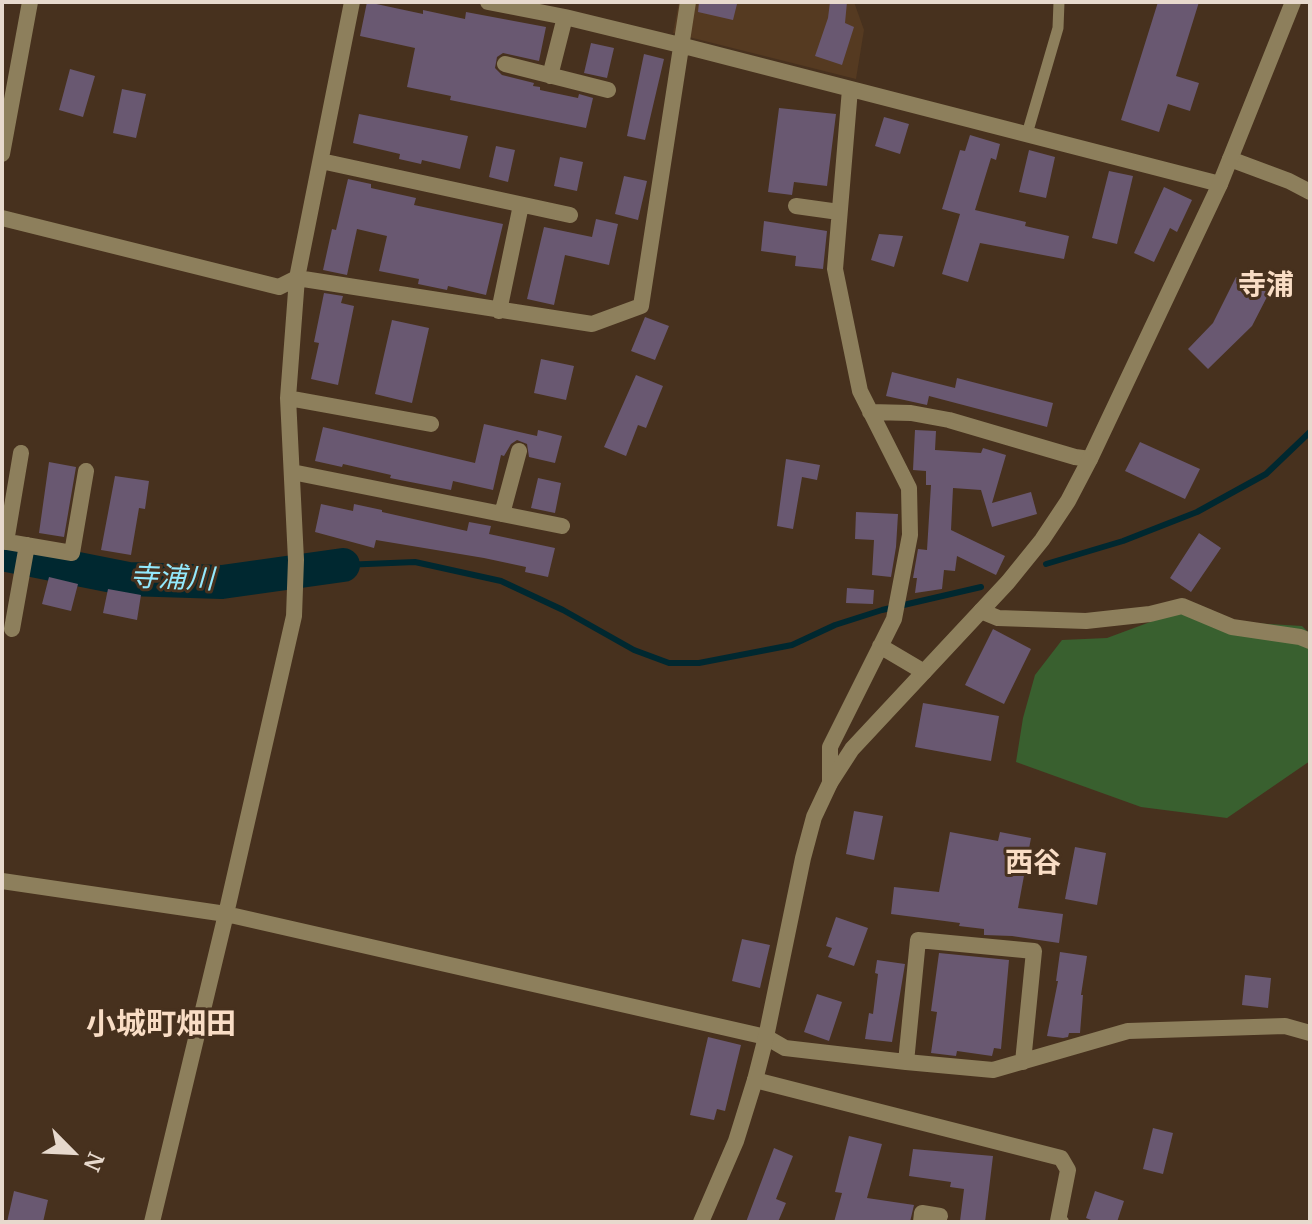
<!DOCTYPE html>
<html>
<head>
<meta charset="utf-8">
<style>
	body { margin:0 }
	#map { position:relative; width:1312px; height:1224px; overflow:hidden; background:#47311e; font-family:Merriweather,serif }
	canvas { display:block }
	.frame { position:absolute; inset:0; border:4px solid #e7d9cd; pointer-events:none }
	.north { position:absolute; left:32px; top:1112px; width:80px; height:80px; -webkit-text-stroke:6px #47311e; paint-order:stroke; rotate:114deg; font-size:22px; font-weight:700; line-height:32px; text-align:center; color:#e7d9cd }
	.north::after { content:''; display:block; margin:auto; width:28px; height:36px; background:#e7d9cd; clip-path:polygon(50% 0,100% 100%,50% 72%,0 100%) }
</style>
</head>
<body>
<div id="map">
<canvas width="1312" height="1224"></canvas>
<div class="frame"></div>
<div class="north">N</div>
</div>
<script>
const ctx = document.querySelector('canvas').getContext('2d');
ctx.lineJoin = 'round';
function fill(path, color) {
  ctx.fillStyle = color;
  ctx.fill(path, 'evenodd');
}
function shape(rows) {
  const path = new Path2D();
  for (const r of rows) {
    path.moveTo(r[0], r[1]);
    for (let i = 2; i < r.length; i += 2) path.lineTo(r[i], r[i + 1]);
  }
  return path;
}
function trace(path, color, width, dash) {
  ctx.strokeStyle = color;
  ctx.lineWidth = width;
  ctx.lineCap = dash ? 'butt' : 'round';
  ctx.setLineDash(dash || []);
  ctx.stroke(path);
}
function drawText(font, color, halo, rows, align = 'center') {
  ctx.font = font + ' Merriweather,"Noto Sans JP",serif';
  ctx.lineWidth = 6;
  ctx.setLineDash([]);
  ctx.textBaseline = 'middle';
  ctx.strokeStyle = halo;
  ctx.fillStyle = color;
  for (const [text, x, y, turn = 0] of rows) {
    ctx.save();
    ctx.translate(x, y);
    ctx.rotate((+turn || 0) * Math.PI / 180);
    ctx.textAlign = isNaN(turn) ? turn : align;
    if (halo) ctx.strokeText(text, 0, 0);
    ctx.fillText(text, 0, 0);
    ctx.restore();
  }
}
fill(shape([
	[679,2,854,2,864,30,856,79,673,33]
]), '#553a21');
fill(shape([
	[1196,605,1235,622,1302,626,1310,634,1310,761,1227,818,1141,807,1016,762,1023,718,1035,675,1062,640,1107,638]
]), '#39602f');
trace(shape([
	[1046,564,1123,541,1197,512,1266,474,1310,432],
	[343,565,415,562,501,581,563,610,634,650,669,663,699,663,792,645,835,625,882,610,981,587]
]), '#002830', 6);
trace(shape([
	[2,554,128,579,222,582,343,565]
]), '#002830', 34);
fill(shape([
	[367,2,423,14,423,10,465,19,466,12,546,27,539,61,503,53,497,57,495,68,502,75,534,83,533,86,540,87,540,90,578,98,579,94,593,98,586,128,450,100,451,96,407,87,415,48,360,36],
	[699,2,737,4,733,20,698,12],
	[830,2,847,2,845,23,854,27,842,65,815,56,828,18],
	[1158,2,1199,2,1176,76,1199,83,1190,111,1168,104,1159,132,1121,120],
	[591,43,614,48,607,78,584,73],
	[644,54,664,59,645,140,627,136],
	[70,69,95,76,83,117,59,110],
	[122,89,146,94,136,138,113,133],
	[779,108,836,114,827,186,794,182,792,195,768,192],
	[359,114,468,136,460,169,422,160,421,164,399,159,400,154,353,143],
	[884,117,909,124,900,154,875,146],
	[970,135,1000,144,996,160,991,158,975,210,1026,222,1025,226,1069,236,1064,259,980,243,968,282,942,274,960,214,942,209,960,150,965,151],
	[496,146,515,150,508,182,489,177],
	[1029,150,1055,157,1046,198,1019,192],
	[560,157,583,162,577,191,554,186],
	[1109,171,1133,176,1117,244,1092,238],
	[624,176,647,181,638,220,615,214],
	[348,179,371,184,371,188,416,198,414,205,503,224,486,295,448,286,447,290,418,284,419,279,379,271,387,236,357,229,347,275,323,270,332,229,336,230],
	[1164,187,1192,200,1177,232,1170,228,1154,262,1134,253],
	[596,219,618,224,609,265,565,255,554,305,527,299,544,227,592,237],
	[764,221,827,231,823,269,795,266,796,256,761,251],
	[879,234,903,236,894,267,871,260],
	[1236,277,1269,293,1252,326,1208,369,1188,349,1213,323],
	[324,293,343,296,341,303,354,306,338,385,311,379,319,343,314,342],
	[645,317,669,326,655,360,631,351],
	[392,320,429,328,412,403,375,394],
	[541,359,574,366,566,400,534,393],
	[892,372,955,388,957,378,1053,403,1047,427,929,396,927,405,886,396],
	[636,375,663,386,646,428,638,425,626,456,604,447],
	[484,424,537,436,538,430,562,436,555,463,529,457,527,444,517,440,511,444,504,456,501,455,493,490,453,481,451,490,390,478,391,475,343,464,342,467,315,461,323,427,475,463],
	[915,430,936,431,935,450,981,453,983,448,1006,455,992,503,1031,492,1037,514,992,527,981,490,953,488,951,530,1005,556,996,575,957,556,955,571,944,570,942,589,915,593,917,578,913,578,918,549,927,550,931,485,926,485,926,471,913,470],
	[1140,442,1200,469,1185,499,1125,471],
	[786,459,820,465,817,480,802,477,793,529,777,526],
	[49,462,76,467,64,537,39,533],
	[115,476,149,481,145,509,139,508,131,555,101,550],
	[538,478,561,483,555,513,531,508],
	[321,504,353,511,354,504,382,510,382,512,467,531,469,522,491,526,489,534,555,548,548,577,525,572,526,567,484,558,376,540,374,548,315,532],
	[856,512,898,514,896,547,891,577,872,575,874,540,855,539],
	[1199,533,1221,548,1191,592,1170,578],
	[49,577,78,584,71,611,42,604],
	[847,588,874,590,873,604,846,603],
	[108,589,141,595,137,620,103,613],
	[993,629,1031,649,1004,704,965,685],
	[923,703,999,716,991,761,915,747],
	[854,811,883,816,874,860,846,854],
	[950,832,998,841,1000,832,1031,838,1018,908,1063,914,1059,943,1012,936,984,935,984,929,959,926,960,923,891,914,894,887,939,892],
	[1075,847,1106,853,1097,905,1065,899],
	[836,917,868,928,854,966,828,957,832,948,826,946],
	[742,939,770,945,760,988,732,981],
	[1060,952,1087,956,1081,995,1083,995,1080,1033,1069,1033,1068,1037,1063,1038,1047,1036,1058,981,1056,981],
	[939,953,1009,960,1001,1049,994,1048,992,1056,957,1051,956,1056,931,1053,937,1012,931,1011],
	[877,960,905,964,892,1042,865,1039,869,1013,873,1014,878,974,875,973],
	[1245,975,1271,978,1268,1008,1242,1005],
	[817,994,842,1002,829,1041,804,1032],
	[708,1037,741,1045,725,1111,717,1109,714,1120,690,1115],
	[1153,1128,1173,1133,1163,1174,1143,1169],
	[849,1136,882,1144,867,1198,914,1205,910,1222,834,1222,842,1193,835,1192],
	[774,1148,793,1156,776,1199,786,1203,778,1222,746,1222],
	[913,1149,993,1156,985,1222,960,1221,964,1189,950,1187,951,1182,909,1176],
	[14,1191,48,1200,43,1222,7,1222],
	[1095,1191,1124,1201,1117,1222,1096,1222,1086,1218]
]), '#695871');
trace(shape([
	[1027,134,1058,28,1059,2]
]), '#8d7f5c', 11);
trace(shape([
	[488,2,565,17,680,45,1220,184],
	[505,64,608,90],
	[550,76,565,17],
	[2,154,30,2],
	[1230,159,1289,181,1310,192],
	[321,161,570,215],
	[796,206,839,212],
	[2,218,279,287,297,278,592,324,641,306,688,2],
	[499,311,521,205],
	[288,398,431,424],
	[870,412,911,413,949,420,1075,457,1090,459],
	[292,472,562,526],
	[502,514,519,451],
	[2,541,72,553,86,471],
	[6,542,21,453],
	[981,611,998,618,1086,621,1150,614,1182,606,1232,627,1300,637,1310,641],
	[12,629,27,545],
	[880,646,924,672],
	[830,783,830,747,894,619,910,535,909,488,860,391,835,269,850,89],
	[2,881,226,914,766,1037,785,1048,906,1062,993,1070,1128,1031,1285,1026,1310,1033],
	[906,1062,918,940,1034,951,1023,1062],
	[755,1080,1061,1158,1068,1170,1058,1221,1061,1222],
	[152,1222,226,914,294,616,296,560,288,398,297,278,352,2],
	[921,1222,922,1213,940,1216]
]), '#8d7f5c', 16);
trace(shape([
	[701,1222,736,1141,755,1080,766,1037,803,858,814,817,830,783,852,749,1008,582,1042,540,1068,501,1090,459,1220,184,1293,2]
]), '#8d7f5c', 16);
drawText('bold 28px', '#f9ddc5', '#47311e', [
	["寺浦",1266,286],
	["西谷",1033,864]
]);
drawText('italic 28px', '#93e9fd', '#47311e', [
	["寺浦川",172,579,2]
]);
drawText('bold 30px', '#f9ddc5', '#47311e', [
	["小城町畑田",161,1026]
]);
</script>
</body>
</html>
